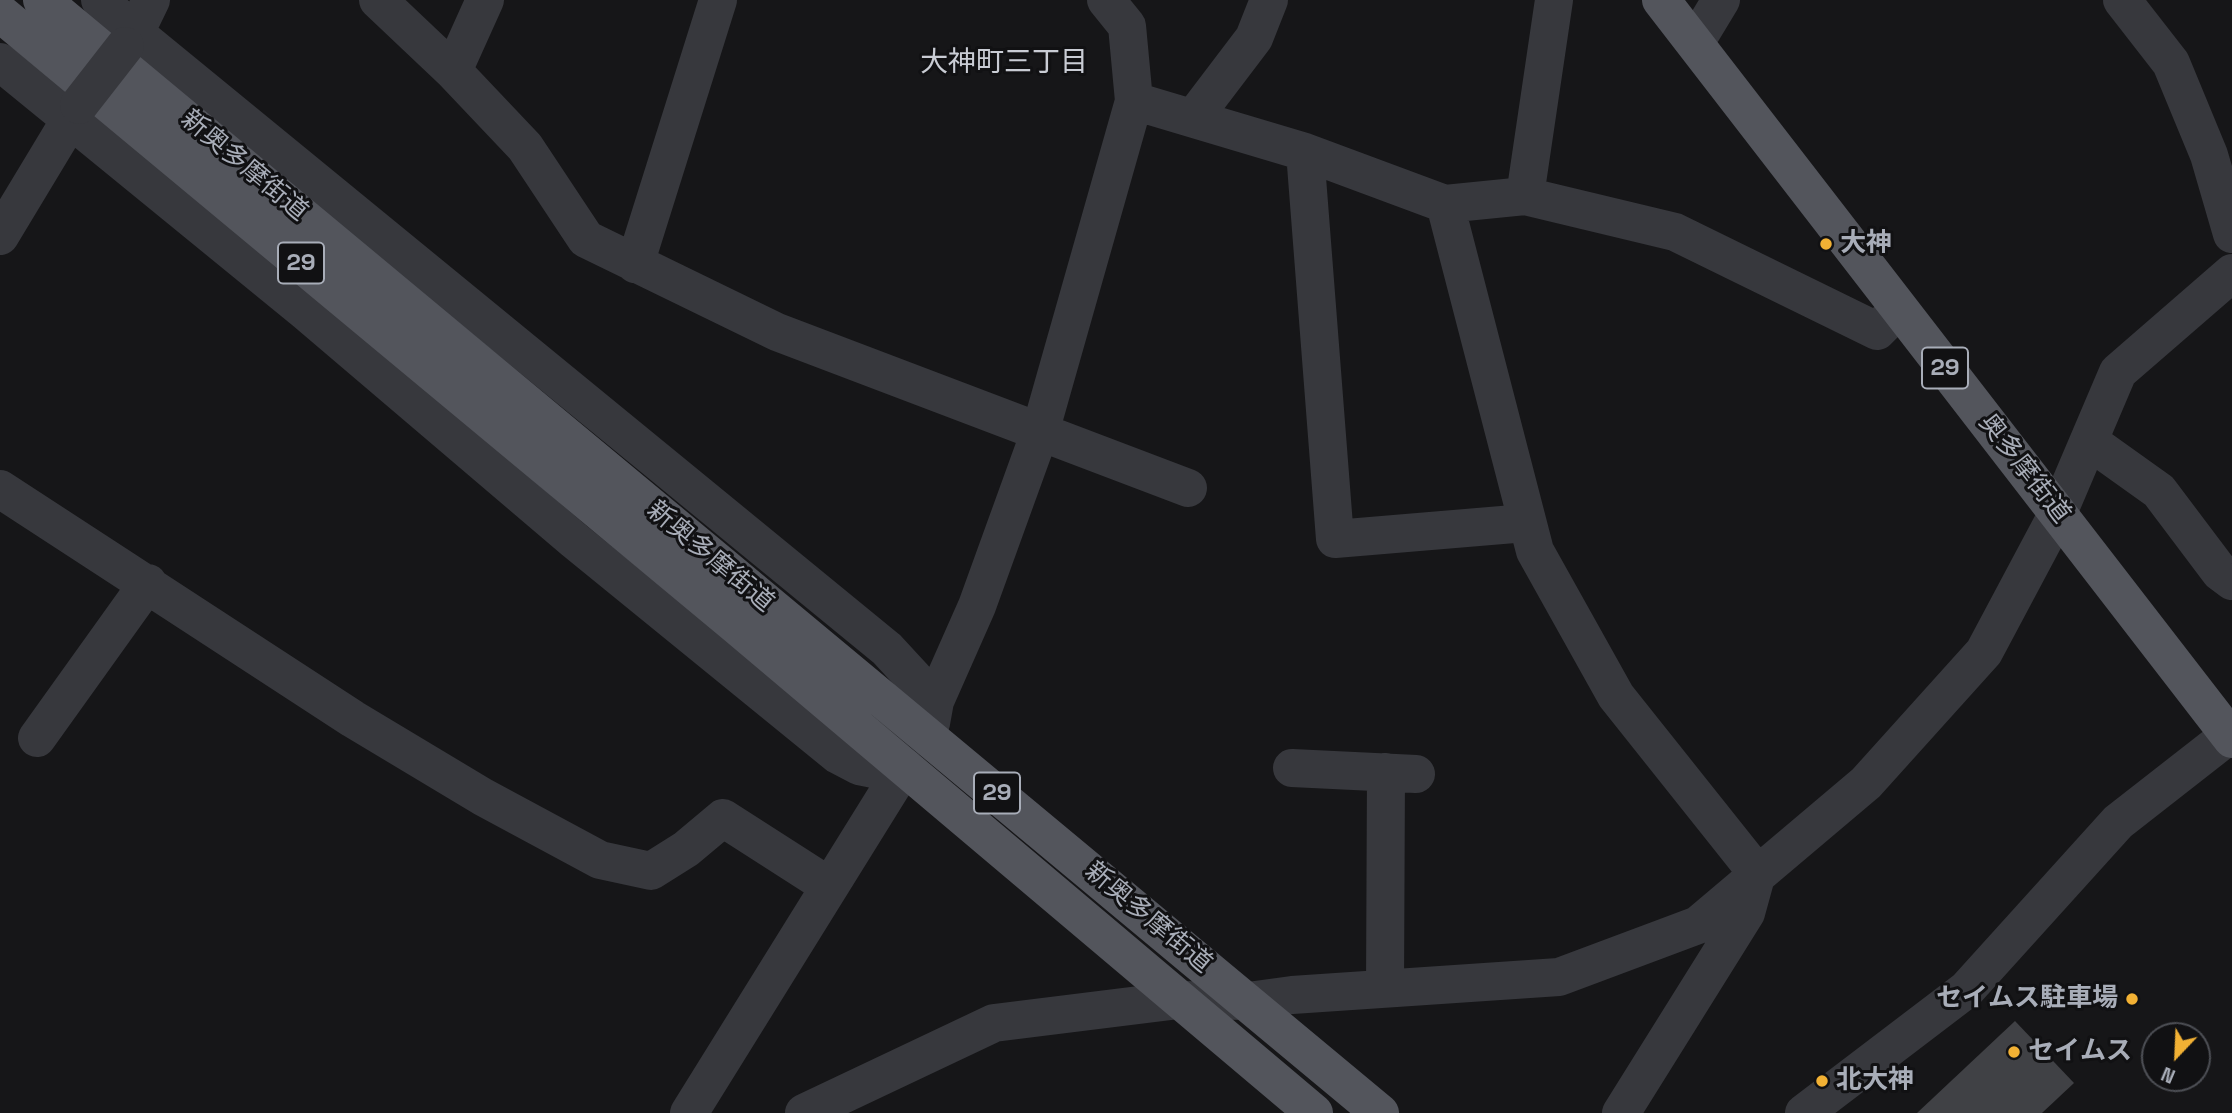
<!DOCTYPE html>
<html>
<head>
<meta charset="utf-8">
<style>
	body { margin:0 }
	#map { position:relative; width:2232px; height:1113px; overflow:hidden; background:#161618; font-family:"Space Grotesk",sans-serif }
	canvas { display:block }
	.north { position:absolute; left:2141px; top:1022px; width:70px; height:70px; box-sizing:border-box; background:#111113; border:2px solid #4d4f55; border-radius:50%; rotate:203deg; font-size:19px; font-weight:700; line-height:28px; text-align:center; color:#a8adb8 }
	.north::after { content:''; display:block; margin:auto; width:24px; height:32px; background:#f2b134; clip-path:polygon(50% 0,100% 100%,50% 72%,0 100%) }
</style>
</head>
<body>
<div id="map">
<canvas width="2232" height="1113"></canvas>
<div class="north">N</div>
</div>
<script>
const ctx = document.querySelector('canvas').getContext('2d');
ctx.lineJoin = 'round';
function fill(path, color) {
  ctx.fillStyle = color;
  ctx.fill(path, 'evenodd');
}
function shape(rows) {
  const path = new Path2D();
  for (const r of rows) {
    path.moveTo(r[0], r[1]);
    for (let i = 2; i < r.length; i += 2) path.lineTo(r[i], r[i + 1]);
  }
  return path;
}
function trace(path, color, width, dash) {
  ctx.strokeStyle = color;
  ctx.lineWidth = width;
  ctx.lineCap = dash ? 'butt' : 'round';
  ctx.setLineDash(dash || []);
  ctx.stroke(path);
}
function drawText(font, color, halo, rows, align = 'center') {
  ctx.font = font + ' "Space Grotesk","Noto Sans JP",sans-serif';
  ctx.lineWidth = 6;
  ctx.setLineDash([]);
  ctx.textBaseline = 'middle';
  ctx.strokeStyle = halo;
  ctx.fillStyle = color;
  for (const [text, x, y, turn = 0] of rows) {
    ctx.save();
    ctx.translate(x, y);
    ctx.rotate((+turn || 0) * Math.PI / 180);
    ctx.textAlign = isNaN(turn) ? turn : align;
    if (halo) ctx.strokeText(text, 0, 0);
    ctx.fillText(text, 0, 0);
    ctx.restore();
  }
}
fill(shape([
	[2015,1021,2074,1083,2042,1113,1917,1113]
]), '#404145');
trace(shape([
	[100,0,135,33,887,649,935,701],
	[378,0,453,71,525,147,586,239,777,332,1188,488],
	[2122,0,2171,63,2209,155,2232,234],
	[1695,43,1721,0],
	[125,46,135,33,151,0],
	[0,62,305,311,574,540,838,755,859,766,879,770,904,767],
	[453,71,485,0],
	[1134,101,1305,152,1445,204,1525,196,1675,232,1877,331,1899,309],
	[1194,117,1254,38,1269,0],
	[1305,152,1335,539,1526,523],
	[1525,196,1554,0],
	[1445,204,1535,551,1616,696,1757,873,1746,913,1621,1113],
	[0,236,79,105],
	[635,264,718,0],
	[2089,441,2159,491,2220,572,2232,581],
	[0,489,353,719,483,797,600,860,651,871,686,849,723,818,829,886],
	[931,723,935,701,977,606,1040,432,1134,101,1127,26,1106,0],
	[37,738,148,583],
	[1292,768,1416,774],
	[1385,988,1386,772],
	[689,1113,904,767],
	[804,1113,994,1023,1179,1000,1248,1001,1292,995,1559,977,1698,925,1866,783,1984,652,2058,513,2118,372,2232,273],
	[1804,1113,1967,989,2118,822,2232,733]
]), '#37383d', 38);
trace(shape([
	[42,0,1380,1113],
	[1661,0,2232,739],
	[0,13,737,626,1314,1113]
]), '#53555c', 38);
trace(shape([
	[79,105,125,46]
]), '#37383d', 38);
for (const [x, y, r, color] of [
	[1826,244,7,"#f2b134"],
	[2132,999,7,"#f2b134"],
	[2014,1052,7,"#f2b134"],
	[1822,1081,7,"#f2b134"]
]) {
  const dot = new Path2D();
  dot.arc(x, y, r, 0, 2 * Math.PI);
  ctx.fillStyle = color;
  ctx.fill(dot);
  trace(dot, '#111113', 2.5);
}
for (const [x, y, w] of [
	[301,263,46],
	[1945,368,46],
	[997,793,46]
]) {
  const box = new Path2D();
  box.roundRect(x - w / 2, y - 20.5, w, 41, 5);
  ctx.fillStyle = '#111113';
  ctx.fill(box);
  trace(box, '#a8adb8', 2);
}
drawText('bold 24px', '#a8adb8', null, [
	["29",301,263],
	["29",1945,368],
	["29",997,793]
]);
drawText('26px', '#a8adb8', '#111113', [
	["新奥多摩街道",244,166,40],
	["奥多摩街道",2024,469,52],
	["新奥多摩街道",710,557,40],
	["新奥多摩街道",1148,918,40]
]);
drawText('bold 26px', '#a8adb8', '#111113', [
	["大神",1840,244],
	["セイムス駐車場",2118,999,"right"],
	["セイムス",2028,1052],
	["北大神",1836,1081]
], 'left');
drawText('28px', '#c9ccd4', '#111113', [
	["大神町三丁目",1004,63]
]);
</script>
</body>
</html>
